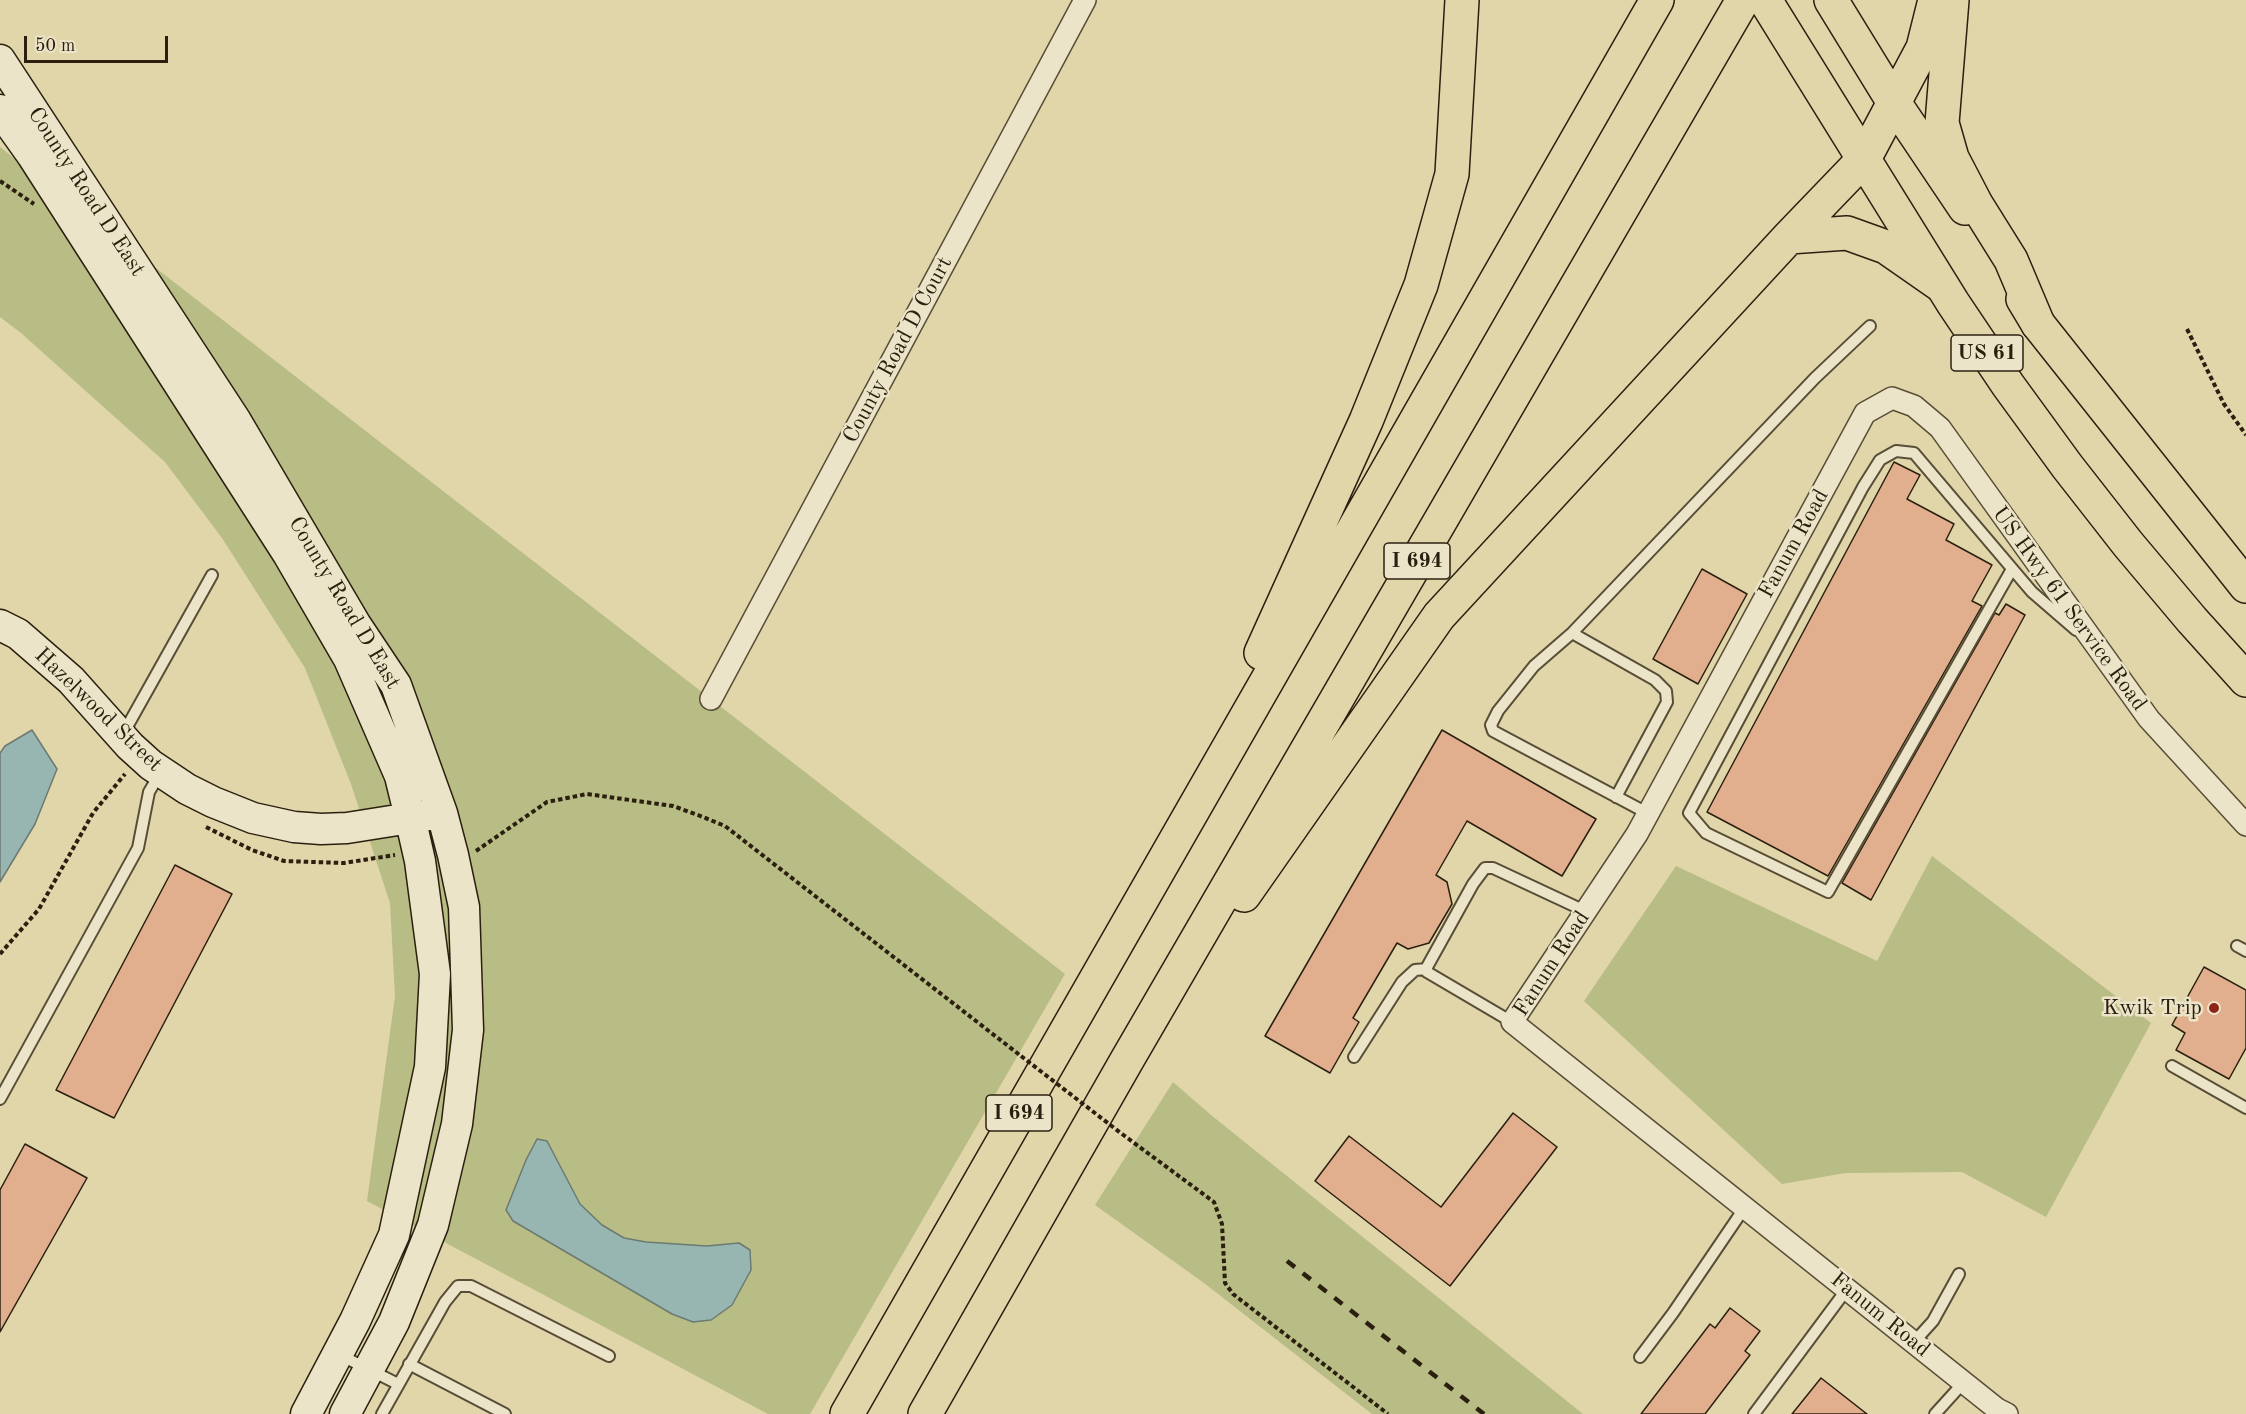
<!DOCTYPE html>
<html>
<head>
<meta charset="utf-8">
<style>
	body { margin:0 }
	#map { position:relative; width:2246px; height:1414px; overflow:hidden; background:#e1d5aa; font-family:"Old Standard TT",serif }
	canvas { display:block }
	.scale { position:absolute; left:24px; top:36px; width:144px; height:27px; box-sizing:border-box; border:3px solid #2b200f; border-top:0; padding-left:8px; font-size:18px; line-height:21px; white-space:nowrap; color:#2b200f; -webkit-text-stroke:4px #ece4c8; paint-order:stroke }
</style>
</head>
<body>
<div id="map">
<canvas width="2246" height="1414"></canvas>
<div class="scale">50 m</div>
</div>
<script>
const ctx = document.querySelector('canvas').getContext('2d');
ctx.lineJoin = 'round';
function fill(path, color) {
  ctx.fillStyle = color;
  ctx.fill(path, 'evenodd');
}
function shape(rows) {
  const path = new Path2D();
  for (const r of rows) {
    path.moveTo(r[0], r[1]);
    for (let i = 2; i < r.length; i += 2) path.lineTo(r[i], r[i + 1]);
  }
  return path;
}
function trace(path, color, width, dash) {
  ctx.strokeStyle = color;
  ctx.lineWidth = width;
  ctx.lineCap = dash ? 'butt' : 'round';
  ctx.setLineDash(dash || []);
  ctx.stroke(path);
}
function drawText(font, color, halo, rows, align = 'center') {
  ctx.font = font + ' "Old Standard TT",serif';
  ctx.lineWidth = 5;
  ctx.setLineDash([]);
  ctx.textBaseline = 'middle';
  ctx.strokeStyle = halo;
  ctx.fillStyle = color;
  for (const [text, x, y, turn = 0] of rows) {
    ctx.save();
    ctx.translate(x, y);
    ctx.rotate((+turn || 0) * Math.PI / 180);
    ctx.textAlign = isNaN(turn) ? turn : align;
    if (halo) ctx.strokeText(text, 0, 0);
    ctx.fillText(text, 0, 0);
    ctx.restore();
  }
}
fill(shape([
	[0,147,1065,974,810,1414,768,1414,367,1201,395,996,390,903,351,784,305,668,222,538,165,462,21,333,0,317],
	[1932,856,2151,1023,2046,1217,1962,1172,1845,1173,1782,1184,1584,1001,1676,866,1877,961],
	[1173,1082,1211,1115,1583,1414,1372,1414,1204,1283,1095,1205]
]), '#b8bc85');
const water = shape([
	[32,730,57,769,35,824,0,882,0,753,5,746,32,730],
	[537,1139,547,1141,580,1204,602,1225,624,1238,646,1242,707,1246,739,1243,750,1250,751,1270,732,1305,711,1320,693,1322,672,1314,513,1221,506,1210,526,1160,537,1139]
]);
fill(water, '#97b6b2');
trace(water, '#6c7a71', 1.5);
const building = shape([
	[1894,462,1920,475,1907,499,1954,524,1946,540,1992,565,1972,601,1982,606,1828,876,1707,812,1894,462],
	[1702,569,1747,594,1698,684,1653,659,1702,569],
	[2006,604,2025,615,1871,900,1842,883,1995,613,1999,615,2006,604],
	[1442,730,1596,819,1562,876,1467,821,1436,875,1447,882,1452,904,1429,943,1408,949,1397,943,1353,1018,1359,1022,1330,1073,1265,1036,1442,730],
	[175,865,232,894,114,1118,56,1090,175,865],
	[2204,967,2246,990,2246,1048,2229,1079,2176,1050,2185,1033,2172,1025,2204,967],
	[1513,1113,1557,1147,1450,1286,1315,1181,1349,1136,1441,1207,1513,1113],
	[25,1144,87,1178,0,1332,0,1190,25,1144],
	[1730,1308,1760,1331,1745,1351,1750,1355,1705,1414,1641,1414,1710,1324,1715,1328,1730,1308],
	[1821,1378,1867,1414,1792,1414,1821,1378]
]);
fill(building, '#e1af8d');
trace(building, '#2b200f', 1.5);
const lane = shape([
	[2012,569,1828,892,1706,833,1689,813,1863,487,1880,460,1896,451,1914,453,2032,592,2076,630],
	[1572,633,1655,680,1666,691,1667,702,1616,797],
	[123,734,212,575],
	[1647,813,1493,731,1491,725,1498,711,1534,666,1572,633,1815,378,1870,326],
	[2237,946,2246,951],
	[1512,1022,1427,972,1427,967,1473,884,1485,868,1493,868,1585,911],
	[1354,1057,1402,982,1415,970,1427,969],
	[2172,1066,2246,1108],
	[0,1099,138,848,149,792,159,775],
	[1914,1342,1933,1321,1959,1274],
	[340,1355,398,1384],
	[1640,1357,1673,1313,1745,1207],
	[409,1364,505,1414],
	[382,1414,445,1302,458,1286,471,1286,609,1356],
	[1754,1414,1847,1289],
	[1935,1414,1964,1382]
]);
const street = shape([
	[711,699,1085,0],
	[2007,1414,1997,1409,1512,1022,1637,834,1865,413,1892,398,1914,406,1940,428,2149,719,2246,825]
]);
const secondary = shape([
	[0,60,236,421,356,625,396,685,442,813,453,855,464,907,468,1030,457,1124,433,1225,394,1322,345,1414],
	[0,110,32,155,288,554,349,659,400,776,410,817,420,861,435,974,430,1067,394,1235,355,1321,306,1414],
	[0,625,18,634,71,680,130,746,151,765,187,789,213,802,253,818,294,827,321,829,347,828,429,815]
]);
const primary = shape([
	[1765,0,1953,303,2008,385,2067,466,2128,544,2192,620,2246,680],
	[1831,0,1893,101,1965,208],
	[2023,299,2038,324,2246,586]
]);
const highway = shape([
	[1952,0,1942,123,1952,158,1976,204,2011,260,2038,324],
	[1789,237,1847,233,1886,247,1942,286],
	[1261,653,1366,421,1421,285,1452,174,1462,0],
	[1244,895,1439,616,1789,237,1864,159,1923,48,1935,0],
	[847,1414,1657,0],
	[925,1414,1127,1060,1743,0]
]);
trace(lane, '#584d36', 14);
trace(street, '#584d36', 24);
trace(secondary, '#2b200f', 33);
trace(primary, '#2b200f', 36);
trace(highway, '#2b200f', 36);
trace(shape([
	[0,181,34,204],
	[2187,329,2224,404,2246,435],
	[206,827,252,850,284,861,344,863,395,855],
	[476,851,547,802,587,794,673,806,698,815,725,826,1021,1056],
	[0,954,39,909,93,813,125,774],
	[1122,1134,1214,1202,1222,1224,1225,1283,1233,1294,1388,1414]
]), '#2b200f', 4, [4.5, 3]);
trace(lane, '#ece4c8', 10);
trace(street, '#ece4c8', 21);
trace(secondary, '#ece4c8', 30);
trace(primary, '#e1d5aa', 33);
trace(highway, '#e1d5aa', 33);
trace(shape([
	[1287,1261,1484,1414]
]), '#2b200f', 4.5, [10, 10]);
trace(shape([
	[1021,1056,1122,1134]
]), '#2b200f', 4, [4.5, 3]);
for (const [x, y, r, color] of [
	[2214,1008,6,"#8f2418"]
]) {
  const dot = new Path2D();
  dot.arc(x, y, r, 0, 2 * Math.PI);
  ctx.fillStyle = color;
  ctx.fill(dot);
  trace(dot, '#ece4c8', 2);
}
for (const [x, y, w] of [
	[1987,353,72],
	[1417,561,66],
	[1019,1113,66]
]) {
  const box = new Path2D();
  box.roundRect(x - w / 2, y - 18, w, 36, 4.5);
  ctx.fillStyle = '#ece4c8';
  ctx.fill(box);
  trace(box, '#2b200f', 1.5);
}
drawText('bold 21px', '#2b200f', null, [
	["US 61",1987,353],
	["I 694",1417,561],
	["I 694",1019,1113]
]);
drawText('22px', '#2b200f', '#ece4c8', [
	["County Road D East",86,192,57],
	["County Road D Court",898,350,-62],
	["Fanum Road",1794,544,-61],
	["County Road D East",344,603,59],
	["US Hwy 61 Service Road",2069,609,54],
	["Hazelwood Street",98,710,44],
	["Fanum Road",1552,964,-57],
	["Fanum Road",1880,1315,39]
]);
drawText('22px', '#2b200f', '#ece4c8', [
	["Kwik Trip",2202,1008]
], 'right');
</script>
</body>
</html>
